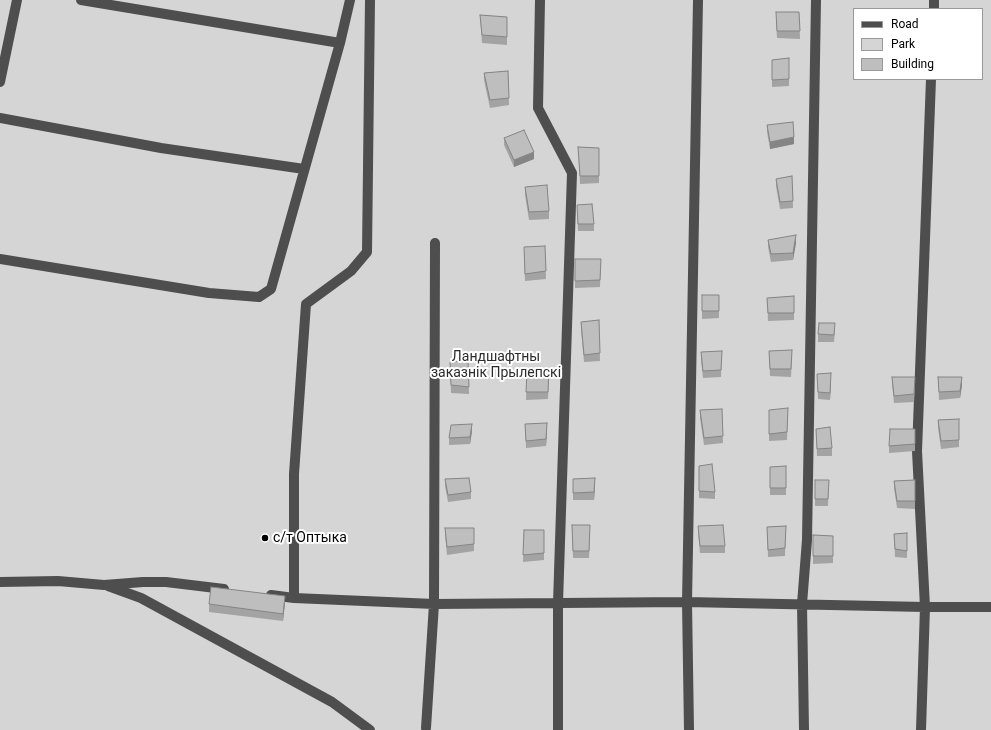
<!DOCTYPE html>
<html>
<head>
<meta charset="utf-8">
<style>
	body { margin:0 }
	#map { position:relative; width:991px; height:730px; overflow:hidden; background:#fff; font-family:Roboto,sans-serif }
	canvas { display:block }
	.legend { position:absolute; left:853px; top:8px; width:130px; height:72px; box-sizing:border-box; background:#fff; border:1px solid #999; margin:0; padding:5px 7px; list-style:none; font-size:12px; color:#000 }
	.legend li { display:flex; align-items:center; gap:8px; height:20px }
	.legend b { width:20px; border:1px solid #999 }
</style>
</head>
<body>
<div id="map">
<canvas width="991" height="730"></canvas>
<ul class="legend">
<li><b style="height:5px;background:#4e4e4e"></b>Road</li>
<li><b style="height:11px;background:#d5d5d5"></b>Park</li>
<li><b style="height:11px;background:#bebebe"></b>Building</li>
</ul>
</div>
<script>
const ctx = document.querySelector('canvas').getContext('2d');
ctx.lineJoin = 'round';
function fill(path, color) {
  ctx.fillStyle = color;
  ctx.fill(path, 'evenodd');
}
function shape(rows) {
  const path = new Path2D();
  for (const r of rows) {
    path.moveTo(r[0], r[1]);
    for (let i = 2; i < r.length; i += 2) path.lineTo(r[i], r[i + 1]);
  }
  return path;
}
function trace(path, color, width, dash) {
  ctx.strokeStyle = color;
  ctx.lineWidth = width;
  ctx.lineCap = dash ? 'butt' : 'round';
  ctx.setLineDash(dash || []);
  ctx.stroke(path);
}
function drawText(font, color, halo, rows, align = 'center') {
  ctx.font = font + ' Roboto,sans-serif';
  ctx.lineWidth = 4;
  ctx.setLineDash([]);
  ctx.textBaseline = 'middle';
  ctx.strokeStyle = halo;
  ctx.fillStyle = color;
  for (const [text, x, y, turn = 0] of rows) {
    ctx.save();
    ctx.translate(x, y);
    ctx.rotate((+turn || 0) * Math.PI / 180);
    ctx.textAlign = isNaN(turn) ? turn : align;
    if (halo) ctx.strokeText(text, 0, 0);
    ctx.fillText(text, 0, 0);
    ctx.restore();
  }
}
fill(shape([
	[0,0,991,0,991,730,0,730],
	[854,9,982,9,982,79,854,79]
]), '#d5d5d5');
trace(shape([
	[81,0,340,43,350,0],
	[540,0,538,108,572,173,558,603,558,730],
	[934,9,934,0],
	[0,82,17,0],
	[0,118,161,148,304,169],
	[0,259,209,293,259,297,271,289,340,43],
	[0,582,58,581,104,585,143,582,166,582,224,589],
	[108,586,141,598,332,702,370,730],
	[271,595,294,598,434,604,687,602,925,607,991,607],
	[294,598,294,474,306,304,351,271,367,252,370,0],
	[426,728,434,604,435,243],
	[689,730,687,602,698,0],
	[804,730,802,604,807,540,816,0],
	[921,730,925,607,917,451,931,79]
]), '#4e4e4e', 10);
fill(shape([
	[799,12,800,39,777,38,776,19],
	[480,15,507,17,507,45,482,43],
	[789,58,789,86,772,87,772,60],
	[508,71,509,105,490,108,484,80,484,73],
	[767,125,794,144,770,149,767,132],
	[504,138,534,159,514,167,504,145],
	[578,147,599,148,599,183,580,184],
	[792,176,793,208,780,209,776,186,776,179],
	[525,187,549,211,549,219,529,220,525,195],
	[577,212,594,224,594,231,578,231],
	[768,240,796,243,793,260,771,262,768,247],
	[545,246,546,279,525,281,524,254],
	[575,259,601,259,600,287,575,288],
	[702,295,719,295,719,318,702,319],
	[794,296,794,320,768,321,767,298],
	[599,320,600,361,584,362,581,329,581,322],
	[835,330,834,342,818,342,818,334],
	[722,351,721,377,703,378,701,360,701,352],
	[769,351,792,357,791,377,770,376],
	[468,361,469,394,451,393,450,362],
	[527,371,549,375,548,399,526,400],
	[817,374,831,380,830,400,818,399],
	[892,377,915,384,914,402,894,403,892,384],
	[938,377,962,385,960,398,939,400],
	[722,409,723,443,704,445,700,418,700,410],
	[769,410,788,415,787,440,769,441],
	[959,419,959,447,941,449,938,428,938,420],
	[525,424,547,430,546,446,526,448],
	[816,429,832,448,832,456,817,456],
	[915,429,915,451,889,453,889,446],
	[472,431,470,444,449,445,449,438],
	[699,466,715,492,715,499,699,498],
	[786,466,786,495,770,495,770,467],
	[445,479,471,492,471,499,448,502,445,486],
	[573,479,595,485,594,500,573,500],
	[815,480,829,480,828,506,815,506],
	[915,480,915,509,897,508,894,488,894,481],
	[572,525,590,532,589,558,573,558],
	[698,526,725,546,725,553,700,553,698,533],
	[786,526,785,556,768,557,767,527],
	[445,528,474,528,474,551,447,555,445,535],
	[524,530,544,530,544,560,523,562],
	[907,533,907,558,895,557,894,534],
	[813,535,833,536,833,563,813,564],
	[285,603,283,621,209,612,209,604]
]), '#a3a3a3');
fill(shape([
	[794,137,794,144,770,149,770,142],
	[534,152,534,159,514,167,514,160],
	[796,235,796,243,793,260,793,253],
	[831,373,831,380,830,400,830,393],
	[915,377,915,384,914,402,914,394],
	[962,377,962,385,960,398,960,391],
	[547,423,547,430,546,446,546,439],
	[472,424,472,431,470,444,470,437],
	[595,478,595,485,594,500,594,492],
	[285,596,285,603,283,621,283,614]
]), '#858585');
const building = shape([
	[776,12,799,12,800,31,777,31,776,12],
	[480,15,507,17,507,37,482,35,480,15],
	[789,58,789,79,772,80,772,60,789,58],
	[508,71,509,98,490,100,484,73,508,71],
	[793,122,794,137,770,142,767,125,793,122],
	[524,130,534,152,514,160,504,138,524,130],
	[578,147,599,148,599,176,580,176,578,147],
	[792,176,793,201,780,202,776,179,792,176],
	[547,185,549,211,529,212,525,187,547,185],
	[592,204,594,224,578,224,577,205,592,204],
	[796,235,793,253,771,254,768,240,796,235],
	[545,246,546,271,525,274,524,247,545,246],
	[575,259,601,259,600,280,575,281,575,259],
	[702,295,719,295,719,311,702,311,702,295],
	[794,296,794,313,768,313,767,298,794,296],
	[599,320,600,353,584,355,581,322,599,320],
	[819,323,835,323,834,335,818,334,819,323],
	[792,350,791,369,770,369,769,351,792,350],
	[722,351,721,370,703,371,701,352,722,351],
	[468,361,469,387,451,385,450,362,468,361],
	[549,368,548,392,526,392,527,371,549,368],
	[831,373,830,393,818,392,817,374,831,373],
	[892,377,915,377,914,394,894,396,892,377],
	[938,377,962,377,960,391,939,392,938,377],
	[788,408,787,432,769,434,769,410,788,408],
	[722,409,723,436,704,438,700,410,722,409],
	[959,419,959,440,941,441,938,420,959,419],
	[547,423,546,439,526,441,525,424,547,423],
	[472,424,470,437,449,438,451,425,472,424],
	[830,427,832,448,817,449,816,429,830,427],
	[890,429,915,429,915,444,889,446,890,429],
	[712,464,715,492,699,491,699,466,712,464],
	[786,466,786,488,770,488,770,467,786,466],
	[469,478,471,492,448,495,445,479,469,478],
	[595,478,594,492,573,493,573,479,595,478],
	[815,480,829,480,828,499,815,499,815,480],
	[915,480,915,501,897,501,894,481,915,480],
	[572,525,590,525,589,551,573,551,572,525],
	[723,525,725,546,700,546,698,526,723,525],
	[786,526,785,548,768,550,767,527,786,526],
	[445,528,474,528,474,544,447,547,445,528],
	[524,530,544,530,544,553,523,555,524,530],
	[907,533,907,551,895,549,894,534,907,533],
	[813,535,833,536,833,556,813,556,813,535],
	[211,587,285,596,283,614,209,604,211,587]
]);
fill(building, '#bebebe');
trace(building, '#858585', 1);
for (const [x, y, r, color] of [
	[265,538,4,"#000"]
]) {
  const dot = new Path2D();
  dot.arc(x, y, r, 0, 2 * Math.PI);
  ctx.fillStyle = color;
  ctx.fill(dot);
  trace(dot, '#fff', 1.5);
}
drawText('14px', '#2c2c2c', '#fff', [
	["Ландшафтны",496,357],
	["заказнік Прылепскі",496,373]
]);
drawText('14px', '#000', '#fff', [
	["с/т Оптыка",273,538]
], 'left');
</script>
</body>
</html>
